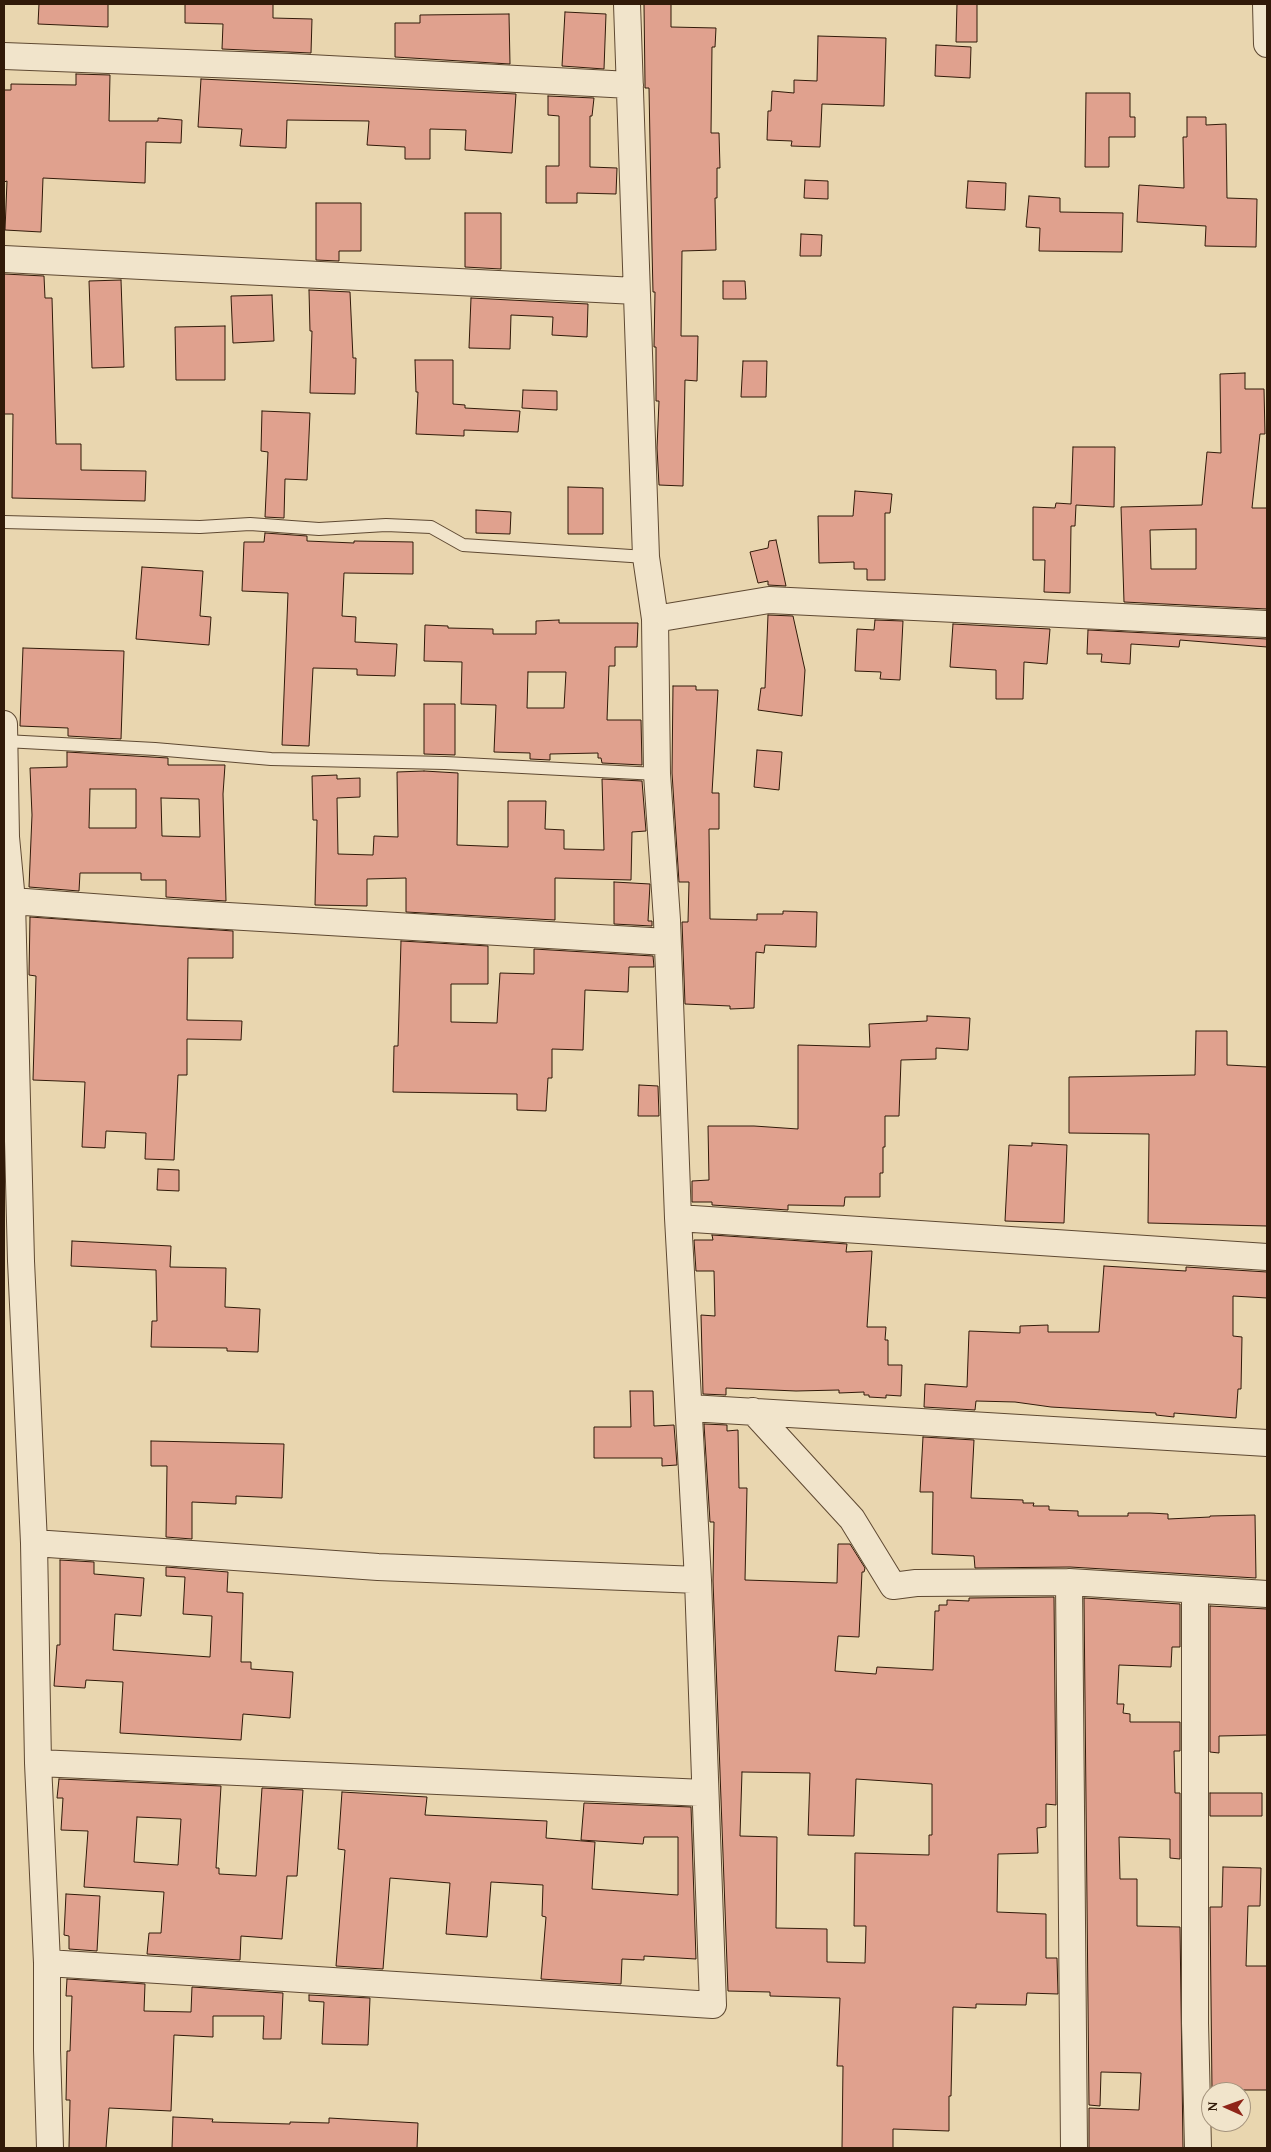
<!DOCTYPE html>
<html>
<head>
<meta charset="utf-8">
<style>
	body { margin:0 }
	#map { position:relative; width:1271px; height:2152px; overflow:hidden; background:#e9d6af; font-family:"Gentium Book Plus",serif }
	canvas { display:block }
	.frame { position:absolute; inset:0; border:5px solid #311a09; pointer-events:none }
	.north { position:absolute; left:1201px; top:2082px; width:50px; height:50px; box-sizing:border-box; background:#f1e4cb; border:1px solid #a4937d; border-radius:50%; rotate:272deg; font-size:14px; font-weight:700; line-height:20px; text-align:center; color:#311a09 }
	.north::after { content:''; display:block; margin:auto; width:18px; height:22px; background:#8f2418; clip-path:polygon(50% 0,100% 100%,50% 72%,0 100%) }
</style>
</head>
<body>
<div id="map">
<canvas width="1271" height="2152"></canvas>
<div class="frame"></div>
<div class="north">N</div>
</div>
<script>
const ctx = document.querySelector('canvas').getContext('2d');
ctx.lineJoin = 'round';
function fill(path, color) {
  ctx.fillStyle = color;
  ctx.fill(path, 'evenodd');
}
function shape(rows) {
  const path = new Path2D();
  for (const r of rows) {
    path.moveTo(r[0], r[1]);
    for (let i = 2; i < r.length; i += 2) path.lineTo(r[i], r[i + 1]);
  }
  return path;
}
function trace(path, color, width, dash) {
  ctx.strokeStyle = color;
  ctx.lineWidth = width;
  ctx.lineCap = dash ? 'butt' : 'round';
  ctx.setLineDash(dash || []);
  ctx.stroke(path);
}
const building = shape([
	[39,4,108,4,108,27,38,24,39,4],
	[185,4,273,4,273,18,312,19,311,53,222,49,223,24,185,23,185,4],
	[644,4,671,4,671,27,716,28,715,47,712,47,711,133,719,133,720,168,717,168,717,198,715,198,716,250,682,251,681,336,698,336,697,381,685,380,683,486,659,485,657,448,659,401,656,401,656,347,654,347,655,292,653,292,652,249,649,88,645,88,645,83,644,4],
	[957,4,977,4,977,42,956,42,957,4],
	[565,12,606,14,604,69,562,66,565,12],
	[509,14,510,64,395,57,395,23,420,23,420,15,509,14],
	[818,36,886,38,884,106,822,104,820,147,791,146,792,141,767,140,768,111,771,111,772,91,794,93,794,80,817,81,818,36],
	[936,45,971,47,970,78,935,76,936,45],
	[76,74,110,75,109,121,158,121,158,118,182,120,181,143,146,142,145,183,43,178,41,232,5,230,7,181,4,182,4,90,11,90,11,84,76,85,76,74],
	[201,79,516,94,512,153,465,150,466,130,430,129,430,159,405,159,405,147,367,145,369,121,287,120,286,148,240,146,242,129,198,127,201,79],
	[1086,93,1130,93,1130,117,1135,117,1135,137,1109,137,1109,167,1085,167,1086,93],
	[548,96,594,98,592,116,590,116,590,167,617,168,616,194,577,193,577,203,546,203,546,166,559,166,559,116,548,115,548,96],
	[1187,117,1206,117,1206,125,1226,124,1227,198,1257,199,1256,247,1205,246,1206,226,1137,222,1139,185,1184,188,1183,137,1187,137,1187,117],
	[805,180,828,181,828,199,804,198,805,180],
	[968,181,1006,183,1005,210,966,208,968,181],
	[1029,196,1060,198,1060,212,1123,213,1122,252,1039,251,1040,228,1026,227,1029,196],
	[316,203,361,203,361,251,339,251,339,261,316,260,316,203],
	[465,213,501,213,501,269,465,267,465,213],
	[801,234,822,235,821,256,800,256,801,234],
	[4,274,44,276,45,298,52,298,56,444,81,444,81,470,146,471,145,501,12,498,13,414,4,414,4,274],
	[121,280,124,367,92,368,89,281,121,280],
	[723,281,745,281,746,299,723,299,723,281],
	[309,290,350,292,353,358,356,358,355,394,310,393,312,331,310,331,309,290],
	[272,295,274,341,233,343,231,296,272,295],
	[471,298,588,304,587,337,552,335,553,317,511,315,510,349,469,348,471,298],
	[225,326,225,380,176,380,175,327,225,326],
	[415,360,453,360,453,404,465,405,465,408,520,411,518,432,464,430,464,436,416,434,418,392,416,392,415,360],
	[743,361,767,361,766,397,741,397,743,361],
	[1245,373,1245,389,1264,389,1265,434,1260,434,1252,508,1267,508,1267,609,1124,602,1121,507,1202,505,1207,452,1221,453,1220,374,1245,373],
	[1196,529,1196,569,1151,569,1150,530,1196,529],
	[523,390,557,391,557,410,522,408,523,390],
	[262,411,310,413,307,480,285,479,284,518,265,517,268,452,261,451,262,411],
	[1073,447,1115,447,1114,507,1076,505,1075,526,1071,526,1070,593,1044,592,1045,560,1033,560,1033,507,1055,508,1056,503,1071,504,1073,447],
	[568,487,603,488,603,534,568,534,568,487],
	[855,491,892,494,890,513,885,513,885,580,867,580,867,569,854,569,854,562,819,563,818,516,853,516,855,491],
	[476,510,511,512,510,534,476,533,476,510],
	[265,533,307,536,307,541,354,543,354,541,413,542,413,574,344,573,342,616,356,617,355,642,397,644,395,676,357,675,357,669,313,668,309,746,282,745,288,593,242,591,244,542,264,542,265,533],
	[776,540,786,586,768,585,768,581,758,583,750,552,768,548,769,541,776,540],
	[142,567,203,571,200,616,211,617,209,645,136,639,142,567],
	[768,615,793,616,805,670,802,716,758,710,761,688,765,688,768,615],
	[559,620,559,623,638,623,637,647,615,647,615,666,609,666,607,720,641,720,642,765,602,763,601,758,598,758,598,753,550,754,550,760,530,759,530,753,494,752,496,705,461,704,462,662,424,661,425,625,448,626,448,628,493,629,493,634,536,634,536,621,559,620],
	[528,672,566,672,564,708,527,708,528,672],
	[875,620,903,621,900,680,880,679,881,672,855,671,857,629,874,630,875,620],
	[953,624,1050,629,1047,664,1024,662,1023,699,996,699,996,670,950,667,953,624],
	[1088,630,1267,639,1267,647,1180,640,1179,647,1131,644,1130,664,1101,662,1102,654,1087,654,1088,630],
	[23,648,124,651,121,739,68,736,68,728,20,726,23,648],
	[673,686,696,686,696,690,718,690,712,793,719,793,719,829,709,829,710,919,757,920,757,914,783,914,783,911,817,912,816,947,765,945,764,953,756,952,754,1008,730,1009,730,1006,685,1004,682,922,688,922,689,882,679,882,672,773,673,686],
	[424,704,455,704,455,755,424,754,424,704],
	[757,750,782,752,779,790,754,787,757,750],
	[67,752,168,758,168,765,225,765,223,794,226,901,166,897,166,880,141,880,141,873,80,873,79,891,29,887,32,815,30,768,67,767,67,752],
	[90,789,136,789,136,828,89,828,90,789],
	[161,798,199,799,200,837,162,836,161,798],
	[424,771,458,773,457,845,508,847,508,801,546,801,545,829,564,830,564,849,604,850,602,779,642,781,646,831,632,832,631,880,555,878,555,920,406,912,406,878,367,879,367,906,315,905,317,820,313,820,312,776,337,775,337,779,360,778,360,797,337,798,338,854,373,855,374,836,398,837,397,772,424,771],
	[614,882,650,884,648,921,652,921,652,926,614,924,614,882],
	[30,917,233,931,233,958,188,958,187,1020,242,1021,241,1040,187,1039,187,1075,178,1075,174,1160,145,1159,146,1133,106,1131,105,1148,82,1147,85,1082,33,1080,36,976,29,975,30,917],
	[401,941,488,946,488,984,451,984,451,1022,497,1023,500,973,534,974,534,949,653,956,654,967,629,967,628,992,585,990,583,1050,552,1049,552,1078,548,1078,546,1111,517,1110,517,1094,393,1092,394,1046,398,1046,401,941],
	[927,1016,970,1018,968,1050,936,1048,936,1059,901,1060,899,1116,885,1116,885,1147,883,1147,883,1173,880,1173,880,1197,845,1197,844,1206,788,1205,788,1210,712,1205,712,1202,692,1202,692,1181,709,1180,708,1126,754,1126,798,1129,798,1045,870,1047,869,1024,927,1021,927,1016],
	[1196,1031,1227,1031,1227,1065,1267,1067,1267,1226,1148,1223,1149,1134,1069,1133,1069,1077,1195,1075,1196,1031],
	[639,1085,658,1086,659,1116,638,1116,639,1085],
	[1032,1143,1067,1145,1064,1223,1005,1221,1009,1145,1032,1146,1032,1143],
	[158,1169,179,1170,179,1191,157,1190,158,1169],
	[712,1235,847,1244,846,1252,872,1251,867,1327,886,1327,885,1340,888,1340,888,1365,902,1365,901,1396,886,1395,886,1398,869,1397,869,1395,864,1395,864,1392,839,1393,839,1390,796,1391,726,1388,726,1395,703,1394,701,1315,715,1316,714,1271,696,1271,694,1240,713,1240,712,1235],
	[72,1241,171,1246,170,1267,226,1268,225,1307,260,1309,258,1352,227,1351,227,1348,151,1347,152,1321,157,1321,156,1270,71,1266,72,1241],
	[1104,1266,1186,1271,1186,1267,1267,1272,1267,1298,1233,1296,1233,1336,1242,1337,1241,1389,1238,1389,1236,1418,1174,1413,1174,1417,1156,1415,1156,1413,1051,1407,1015,1402,976,1401,975,1410,924,1407,925,1384,967,1387,969,1331,1020,1333,1020,1326,1048,1325,1048,1332,1099,1332,1104,1266],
	[630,1391,653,1391,654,1426,674,1425,677,1465,662,1466,662,1458,594,1458,594,1427,631,1427,630,1391],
	[704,1424,727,1425,727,1431,738,1430,739,1488,747,1488,745,1580,837,1583,838,1544,850,1544,865,1568,864,1572,862,1572,859,1637,838,1636,835,1671,876,1674,877,1667,933,1670,935,1611,939,1611,939,1605,947,1605,947,1600,969,1601,969,1598,1054,1597,1056,1805,1046,1804,1046,1827,1037,1828,1038,1853,998,1854,997,1912,1046,1914,1046,1958,1057,1958,1058,1994,1027,1993,1026,2005,976,2004,976,2008,953,2007,951,2096,949,2096,949,2131,893,2129,893,2148,842,2148,843,2066,837,2066,840,1998,770,1996,770,1992,728,1991,713,1581,714,1522,710,1522,704,1424],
	[742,1772,810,1773,808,1835,854,1836,856,1779,932,1784,932,1835,929,1835,929,1855,855,1853,854,1926,866,1926,865,1963,827,1962,827,1929,776,1928,777,1837,740,1836,742,1772],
	[923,1437,974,1440,971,1498,1023,1500,1023,1503,1034,1503,1033,1506,1049,1506,1049,1510,1078,1511,1078,1516,1128,1516,1128,1513,1150,1513,1168,1514,1168,1519,1210,1517,1210,1516,1255,1515,1256,1578,1070,1567,975,1568,974,1556,932,1554,933,1492,920,1492,923,1437],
	[151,1441,284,1444,282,1498,236,1496,236,1504,192,1502,192,1539,166,1537,167,1466,151,1466,151,1441],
	[60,1560,94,1562,94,1574,144,1578,141,1616,115,1614,113,1650,210,1657,212,1616,183,1614,185,1577,166,1576,166,1567,228,1572,227,1592,243,1593,241,1662,251,1662,251,1669,293,1672,290,1718,243,1714,241,1740,120,1733,123,1682,86,1680,85,1688,54,1686,57,1645,60,1645,60,1560],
	[1084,1598,1180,1604,1180,1647,1172,1647,1171,1667,1119,1665,1117,1704,1124,1704,1123,1713,1130,1714,1130,1722,1180,1722,1180,1751,1174,1751,1175,1793,1180,1793,1180,1859,1170,1858,1170,1839,1119,1837,1120,1879,1137,1879,1137,1926,1180,1927,1183,2148,1089,2148,1089,2108,1139,2110,1141,2073,1101,2072,1100,2106,1089,2105,1084,1598],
	[1210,1606,1267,1609,1267,1735,1219,1736,1219,1753,1210,1752,1210,1606],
	[59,1779,221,1786,216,1868,219,1868,219,1874,256,1876,262,1788,303,1790,297,1876,287,1876,282,1939,241,1936,240,1960,147,1954,149,1933,161,1933,164,1892,84,1887,88,1831,61,1830,63,1798,57,1798,59,1779],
	[137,1817,181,1819,178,1865,134,1862,137,1817],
	[342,1792,427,1797,425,1815,547,1821,546,1838,595,1842,592,1889,678,1895,678,1837,644,1837,643,1844,581,1840,584,1803,691,1807,696,1959,644,1956,644,1960,622,1959,621,1984,541,1979,546,1917,542,1916,543,1885,491,1882,487,1937,446,1934,450,1883,390,1878,383,1969,336,1966,345,1850,338,1849,342,1792],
	[1210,1793,1262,1793,1262,1816,1210,1816,1210,1793],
	[1223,1867,1261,1868,1260,1906,1248,1906,1246,1966,1267,1966,1267,2090,1212,2090,1210,1907,1222,1907,1223,1867],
	[66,1894,100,1896,97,1951,69,1949,69,1936,64,1935,66,1894],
	[67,1979,145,1984,144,2011,191,2012,192,1987,283,1993,281,2039,263,2039,264,2016,213,2016,213,2037,174,2035,171,2111,109,2108,106,2148,69,2148,70,2100,66,2100,67,2051,70,2051,72,1996,66,1996,67,1979],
	[309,1995,370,1998,368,2045,322,2044,324,2002,309,2001,309,1995],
	[173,2117,213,2119,212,2122,290,2124,290,2122,329,2123,329,2118,418,2123,417,2148,172,2148,173,2117]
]);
fill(building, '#e0a18e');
trace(building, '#311a09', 1);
const lane = shape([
	[4,522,200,527,250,524,319,529,386,525,431,527,463,545,646,557],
	[5,741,155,749,271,759,445,763,657,774]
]);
const street = shape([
	[1266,4,1267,44],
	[4,56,291,67,630,85],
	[4,259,636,291],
	[655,619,769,600,1267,624],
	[4,724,6,837,12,901,21,1261,34,1543,38,1763,47,1963,47,2050,50,2148],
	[12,901,160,912,667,942],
	[678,1218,1267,1257],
	[690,1408,1267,1443],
	[753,1411,852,1519,893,1586,916,1583,1069,1582,1267,1594],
	[34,1543,378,1567,698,1580],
	[1069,1582,1074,2148],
	[1195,1591,1195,2023,1198,2148],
	[38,1763,704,1793],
	[47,1963,713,2005,698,1580,678,1218,667,920,657,774,655,619,646,557,627,4]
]);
trace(lane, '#5f4932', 14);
trace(street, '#5f4932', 28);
trace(lane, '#f1e4cb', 12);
trace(street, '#f1e4cb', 26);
</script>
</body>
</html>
